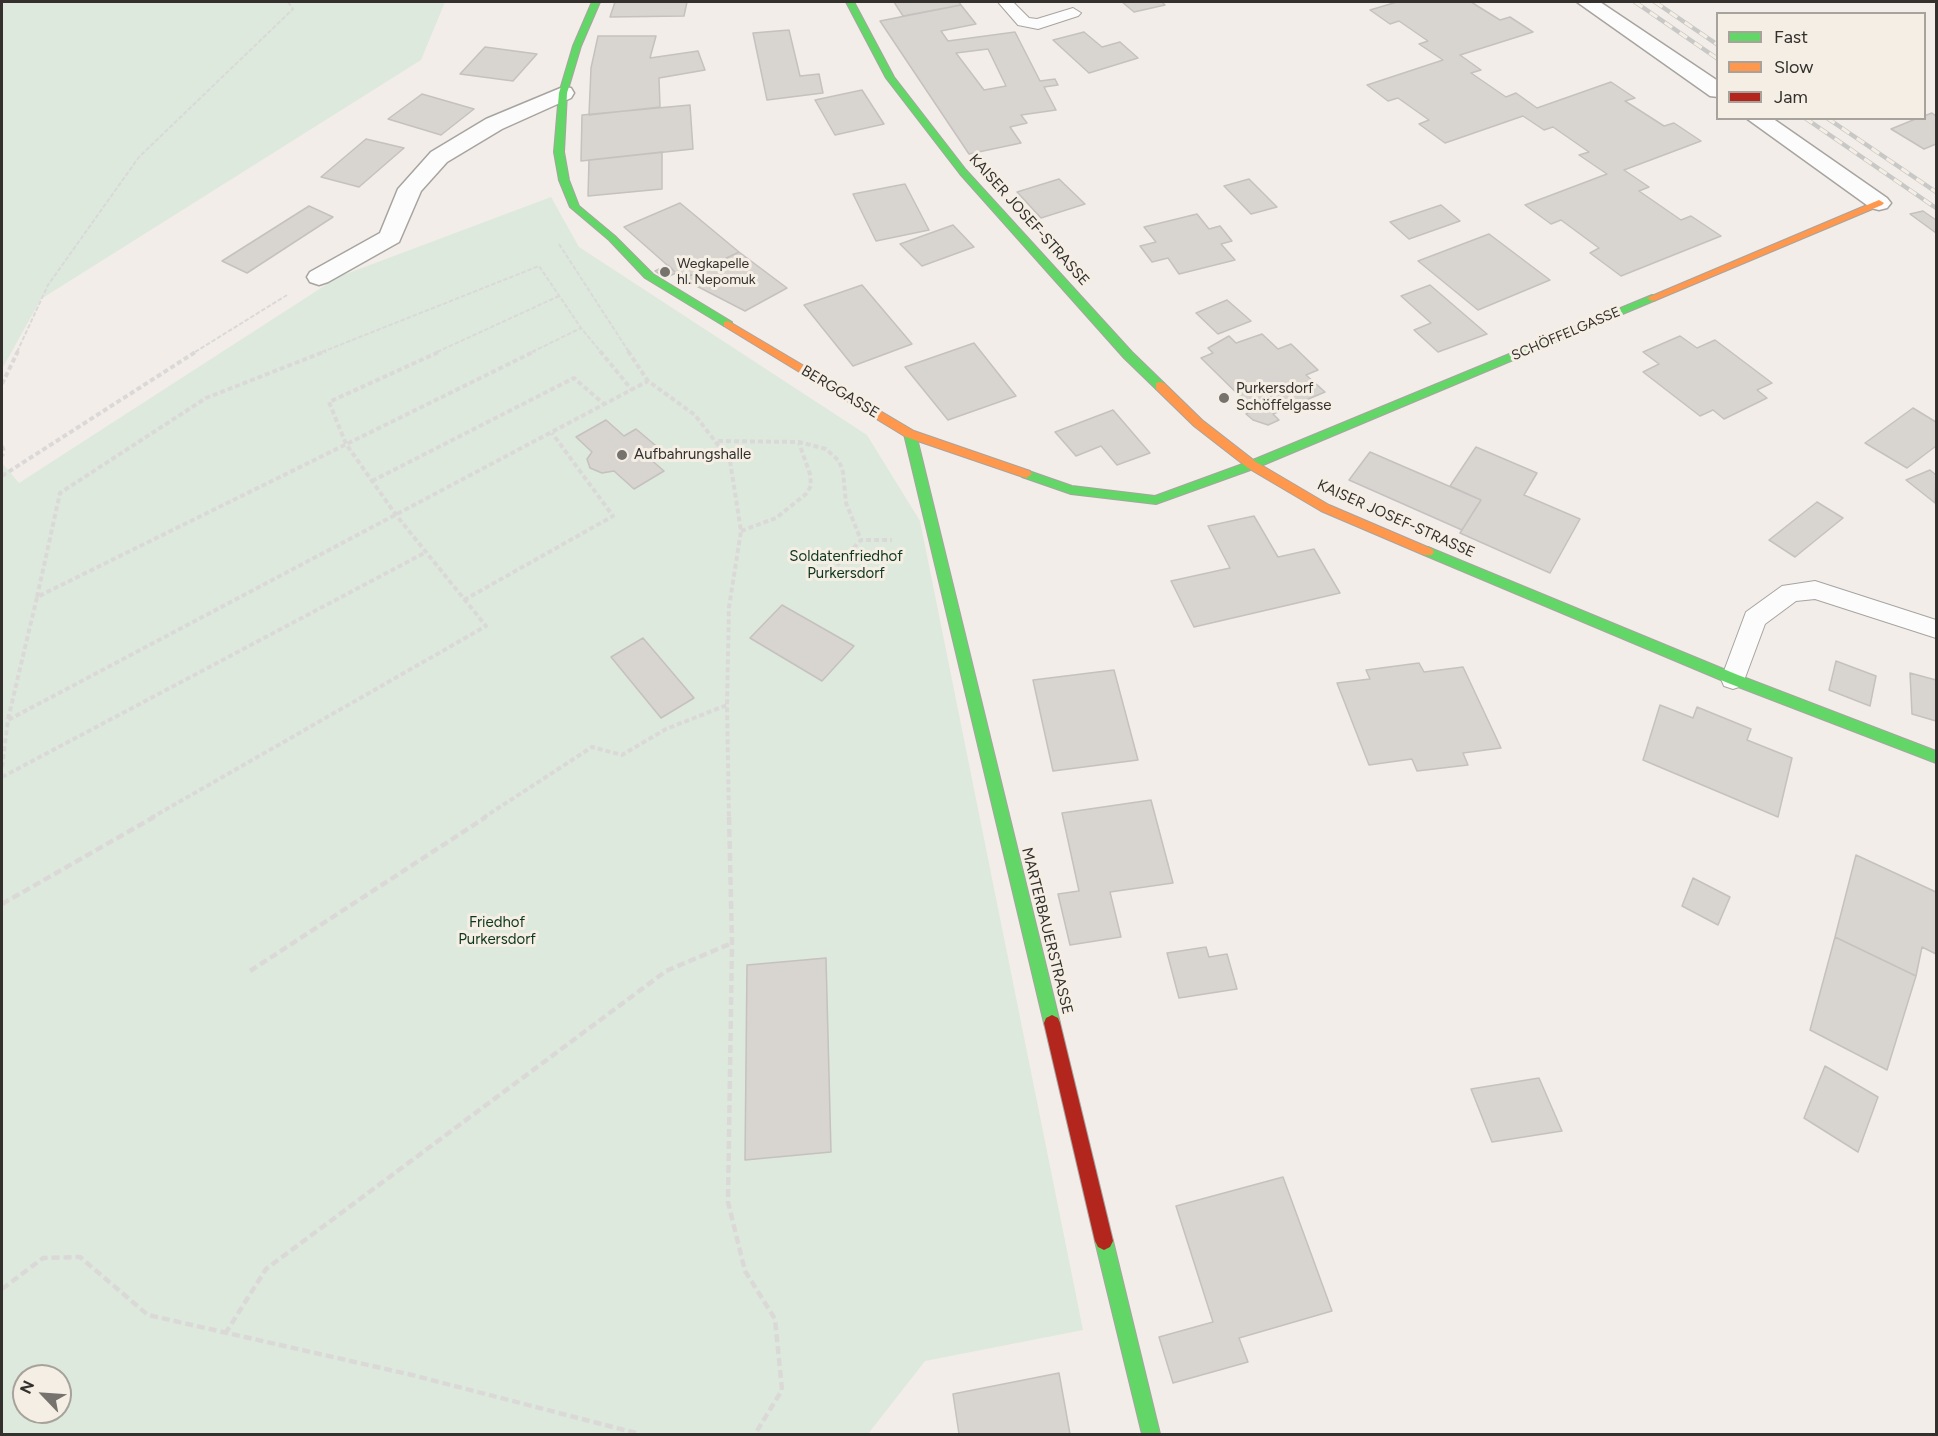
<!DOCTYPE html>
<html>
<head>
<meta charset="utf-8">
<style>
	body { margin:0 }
	#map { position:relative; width:1938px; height:1436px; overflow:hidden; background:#f2ede8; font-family:Figtree,sans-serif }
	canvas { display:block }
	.frame { position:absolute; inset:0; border:3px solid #33302d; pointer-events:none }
	.legend { position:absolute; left:1716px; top:12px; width:210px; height:108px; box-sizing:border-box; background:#f5eee5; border:2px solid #a7a29b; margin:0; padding:8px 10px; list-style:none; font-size:18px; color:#33302d }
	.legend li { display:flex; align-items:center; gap:12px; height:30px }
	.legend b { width:30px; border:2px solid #a7a29b }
	.north { position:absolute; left:12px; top:1364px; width:60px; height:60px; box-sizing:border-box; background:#f5eee5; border:2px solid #a7a29b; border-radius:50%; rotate:295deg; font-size:16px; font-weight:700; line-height:24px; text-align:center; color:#33302d }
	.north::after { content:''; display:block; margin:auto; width:21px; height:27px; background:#76726e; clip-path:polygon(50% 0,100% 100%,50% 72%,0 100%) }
</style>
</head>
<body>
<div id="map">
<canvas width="1938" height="1436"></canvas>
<div class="frame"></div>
<ul class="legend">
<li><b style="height:8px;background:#63d668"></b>Fast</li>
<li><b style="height:8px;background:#ff974d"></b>Slow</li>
<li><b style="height:8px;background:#b3261e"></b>Jam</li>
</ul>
<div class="north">N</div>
</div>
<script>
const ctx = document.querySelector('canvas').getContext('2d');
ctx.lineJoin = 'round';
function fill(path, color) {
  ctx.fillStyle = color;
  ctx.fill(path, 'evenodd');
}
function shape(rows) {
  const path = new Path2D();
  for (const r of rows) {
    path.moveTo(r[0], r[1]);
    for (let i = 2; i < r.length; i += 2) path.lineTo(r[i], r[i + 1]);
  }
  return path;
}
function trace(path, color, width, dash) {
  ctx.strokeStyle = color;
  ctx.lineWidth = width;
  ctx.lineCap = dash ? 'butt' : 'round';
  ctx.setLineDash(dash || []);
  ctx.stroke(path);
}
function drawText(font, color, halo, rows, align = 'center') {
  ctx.font = font + ' Figtree,sans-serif';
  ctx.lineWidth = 6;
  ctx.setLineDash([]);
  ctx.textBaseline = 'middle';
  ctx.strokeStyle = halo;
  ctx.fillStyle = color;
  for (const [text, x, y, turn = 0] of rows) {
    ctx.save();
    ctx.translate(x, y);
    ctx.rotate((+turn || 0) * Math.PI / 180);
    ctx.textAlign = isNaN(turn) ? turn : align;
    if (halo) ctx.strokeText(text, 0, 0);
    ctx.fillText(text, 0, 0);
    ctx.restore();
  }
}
fill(shape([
	[2,2,445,2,421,60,41,299,2,369],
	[551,197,579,247,867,435,920,521,1083,1330,925,1361,868,1434,2,1434,2,463,19,483,338,277],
	[24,1376,60,1376,60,1412,24,1412]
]), '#dde9dc');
const building = shape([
	[615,2,687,2,684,16,610,17,615,2],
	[894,2,959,2,961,5,903,16,894,2],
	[1122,2,1162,2,1165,5,1134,12,1122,2],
	[1397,2,1471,2,1500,20,1510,17,1533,32,1460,55,1481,70,1471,73,1506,97,1516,93,1537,108,1611,82,1635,98,1625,101,1664,126,1674,123,1701,141,1624,170,1649,187,1639,191,1681,220,1691,216,1721,236,1621,276,1590,253,1599,248,1561,220,1551,224,1525,205,1607,174,1579,155,1589,152,1553,127,1544,130,1523,116,1445,143,1419,124,1429,120,1398,98,1388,101,1367,85,1443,60,1419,44,1428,41,1399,21,1390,24,1370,10,1397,2],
	[961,5,976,24,941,31,948,41,1015,32,1040,81,1055,79,1058,85,1044,87,1056,110,1021,115,1027,123,1010,127,1021,143,969,154,880,21,961,5],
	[988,49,1006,86,984,90,956,53,988,49],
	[789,30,800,76,819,74,823,93,767,100,753,33,789,30],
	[1084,32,1102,47,1120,42,1138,58,1089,73,1053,40,1084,32],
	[598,36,656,36,650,58,698,51,705,70,659,78,660,107,589,115,591,68,598,36],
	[485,47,537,54,513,81,460,74,485,47],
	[862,90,884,124,835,135,815,100,862,90],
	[422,94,474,109,441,135,388,119,422,94],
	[690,105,693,149,581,161,582,115,690,105],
	[1932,113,1936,116,1936,144,1924,149,1891,129,1918,118,1924,118,1924,116,1932,113],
	[366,139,404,148,359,187,321,177,366,139],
	[662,152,662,189,588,196,589,160,662,152],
	[1059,179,1085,204,1041,218,1017,192,1059,179],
	[1249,179,1277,207,1251,214,1224,186,1249,179],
	[905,184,929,230,876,241,853,194,905,184],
	[680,203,739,252,683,279,624,227,680,203],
	[1441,205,1460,221,1409,239,1390,222,1441,205],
	[309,206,333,217,247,273,222,261,309,206],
	[1923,211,1936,220,1936,233,1910,214,1923,211],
	[1197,214,1209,229,1220,226,1232,241,1221,244,1235,260,1179,274,1168,258,1152,262,1140,246,1156,242,1144,227,1197,214],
	[953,225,974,247,922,266,900,244,953,225],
	[1489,234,1550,280,1478,310,1418,261,1489,234],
	[739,252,787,288,745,311,683,279,739,252],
	[668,265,676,273,665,278,655,271,668,265],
	[862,285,912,344,853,366,804,305,862,285],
	[1430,285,1487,334,1438,352,1414,330,1431,323,1401,296,1430,285],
	[1227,300,1251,321,1218,334,1196,313,1227,300],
	[1262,334,1278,349,1291,344,1318,370,1306,375,1325,392,1273,414,1279,420,1268,425,1253,420,1246,414,1254,410,1201,358,1213,353,1208,348,1229,336,1236,343,1262,334],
	[1680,336,1697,348,1715,340,1772,383,1757,390,1767,398,1724,419,1713,410,1700,416,1643,372,1659,364,1643,352,1680,336],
	[974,343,1016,396,948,420,905,367,974,343],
	[1913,408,1936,422,1936,446,1907,468,1865,443,1913,408],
	[1113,410,1150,453,1117,465,1101,446,1076,456,1055,432,1113,410],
	[606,420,624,436,636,429,661,450,649,458,664,471,634,489,614,471,602,473,590,468,587,459,592,452,576,437,606,420],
	[1476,447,1537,473,1524,495,1580,519,1550,573,1460,533,1481,500,1450,486,1476,447],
	[1370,452,1481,500,1462,530,1349,480,1370,452],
	[1930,470,1936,475,1935,503,1906,480,1930,470],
	[1817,502,1843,518,1795,557,1769,540,1817,502],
	[1254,516,1278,557,1314,549,1340,593,1194,627,1171,581,1230,568,1208,526,1254,516],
	[782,605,854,646,822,681,750,638,782,605],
	[643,638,694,698,661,718,611,657,643,638],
	[1836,661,1876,676,1870,706,1829,690,1836,661],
	[1419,663,1424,672,1463,667,1501,748,1463,753,1468,765,1417,771,1412,759,1369,765,1337,683,1370,679,1366,670,1419,663],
	[1114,670,1138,760,1053,771,1033,680,1114,670],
	[1910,673,1936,680,1936,721,1912,714,1910,673],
	[1660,705,1693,718,1697,707,1751,729,1747,740,1792,758,1778,817,1643,760,1660,705],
	[1151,800,1173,883,1110,892,1121,937,1070,945,1058,894,1079,891,1062,813,1151,800],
	[1856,855,1936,892,1936,954,1922,947,1916,976,1835,937,1856,855],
	[1693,878,1730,897,1718,925,1682,906,1693,878],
	[1835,937,1916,976,1887,1070,1810,1030,1835,937],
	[1206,947,1209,957,1227,954,1237,989,1179,998,1167,953,1206,947],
	[826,958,831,1152,745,1160,747,965,826,958],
	[1825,1066,1878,1097,1858,1152,1804,1118,1825,1066],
	[1539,1078,1562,1131,1492,1142,1471,1089,1539,1078],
	[1283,1177,1332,1311,1239,1338,1248,1362,1173,1383,1159,1337,1213,1322,1176,1206,1283,1177],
	[1059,1373,1070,1434,959,1434,953,1394,1059,1373]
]);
fill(building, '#d8d4d0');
trace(building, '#c5c1be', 1.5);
const lane = shape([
	[998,2,1013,2,1029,18,1037,19,1073,8,1081,13,1078,16,1038,29,1018,25,998,2],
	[1815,581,1936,620,1936,638,1815,599,1796,601,1765,624,1742,686,1733,689,1724,686,1721,679,1746,612,1782,586,1815,581]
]);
const street = shape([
	[1577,2,1600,2,1718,81,1718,97,1710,96,1577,2],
	[563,87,571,88,574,93,571,98,502,129,447,162,421,191,399,242,328,282,319,285,310,282,307,277,310,272,380,233,398,189,431,152,486,119,563,87],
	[1746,118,1772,118,1887,198,1891,203,1887,208,1879,210,1871,208,1746,118]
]);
const fast = shape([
	[592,2,600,2,581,46,567,93,564,152,569,180,579,206,615,236,653,274,732,322,732,326,724,326,645,278,609,240,570,207,559,180,554,152,559,93,573,46,592,2],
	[846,2,854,2,894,77,966,170,1132,352,1164,383,1164,389,1156,389,1124,358,960,174,886,78,846,2],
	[1652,295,1656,296,1656,300,1256,468,1156,504,1071,494,1022,477,1020,474,1026,470,1072,486,1155,496,1248,462,1652,295],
	[910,430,916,434,1060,1023,1058,1028,1052,1031,1046,1028,1044,1023,904,434,910,430],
	[1428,547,1738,675,1936,751,1936,763,1728,683,1424,555,1422,552,1428,547],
	[1104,1232,1110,1235,1113,1241,1160,1434,1142,1434,1095,1241,1098,1235,1104,1232]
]);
const slow = shape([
	[1879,200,1884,203,1882,205,1656,300,1652,301,1647,298,1879,200],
	[728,321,914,431,1030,471,1032,474,1026,478,906,437,724,326,724,322,728,321],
	[1160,382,1164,383,1202,420,1256,462,1329,505,1432,549,1434,552,1432,555,1424,555,1321,511,1248,468,1194,426,1156,389,1156,383,1160,382]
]);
const jam = shape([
	[1052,1015,1058,1018,1060,1023,1113,1241,1110,1247,1104,1250,1098,1247,1095,1241,1044,1023,1046,1018,1052,1015]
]);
trace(lane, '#a7a4a0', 2);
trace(street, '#a7a4a0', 3);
trace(fast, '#a7a4a0', 2);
trace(slow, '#a7a4a0', 2);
trace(jam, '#a7a4a0', 2);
trace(shape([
	[559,244,629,352],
	[17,352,48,285,139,157,293,9,288,2],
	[195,352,287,295],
	[322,352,539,266,581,328,601,352],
	[437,352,559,296],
	[532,352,581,328]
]), '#dbd9d8', 2, [4.5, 2]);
trace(shape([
	[600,351,632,390],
	[628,351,648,381,695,415,730,461,741,531,729,607,727,705,729,818],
	[2,384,18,351],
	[718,441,799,442,826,449,839,461,843,472,846,503,861,540],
	[2,446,4,451,2,456],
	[2,476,197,351],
	[372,481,574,378,605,405],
	[741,531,776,518,806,494,811,486,810,474,799,443],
	[826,577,861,540,892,540],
	[37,597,60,493,206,398,326,351],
	[464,600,613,516,552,433],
	[8,719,37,597,535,351],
	[2,767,8,720,648,381],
	[2,777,426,552],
	[151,818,486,626,396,515,346,444,329,402,441,351],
	[483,818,592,747,622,755,666,729,727,705]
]), '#dbd9d8', 4, [5, 3]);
trace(shape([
	[729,817,732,943,728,1202,745,1271,775,1319,782,1390,755,1434],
	[2,904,154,817],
	[250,971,486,817],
	[2,1289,43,1258,80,1257,148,1315,412,1375,640,1434],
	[225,1334,266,1269,666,971,732,943]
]), '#dbd9d8', 4.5, [8, 4]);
fill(lane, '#fdfcfc');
fill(street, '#fdfcfc');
fill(fast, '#63d668');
fill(slow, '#ff974d');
fill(jam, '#b3261e');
const rail = shape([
	[1635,2,1718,59],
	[1655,2,1718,45],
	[1805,118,1936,208],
	[1827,118,1936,192]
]);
trace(rail, '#c8c8c6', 4.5);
trace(rail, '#f5eee5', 3, [9]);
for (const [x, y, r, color] of [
	[665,272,6,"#76726e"],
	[1224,398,6,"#76726e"],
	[622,455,6,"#76726e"]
]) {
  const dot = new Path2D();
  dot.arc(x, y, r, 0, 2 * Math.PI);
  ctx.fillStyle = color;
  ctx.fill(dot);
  trace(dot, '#f5eee5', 2);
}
drawText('14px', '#33302d', '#f5eee5', [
	["Wegkapelle",677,264],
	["hl. Nepomuk",677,280]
], 'left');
drawText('14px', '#33302d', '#f5eee5', [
	["SCHÖFFELGASSE",1566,334,-23]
]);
drawText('15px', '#33302d', '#f5eee5', [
	["KAISER JOSEF-STRASSE",1029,220,48],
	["BERGGASSE",840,392,31],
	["KAISER JOSEF-STRASSE",1396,519,24],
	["MARTERBAUERSTRASSE",1047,931,76]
]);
drawText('15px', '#33302d', '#f5eee5', [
	["Purkersdorf",1236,389],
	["Schöffelgasse",1236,406],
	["Aufbahrungshalle",634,455]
], 'left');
drawText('15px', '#0c361d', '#f5eee5', [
	["Soldatenfriedhof",846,557],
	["Purkersdorf",846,574],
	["Friedhof",497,923],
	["Purkersdorf",497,940]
]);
</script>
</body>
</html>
